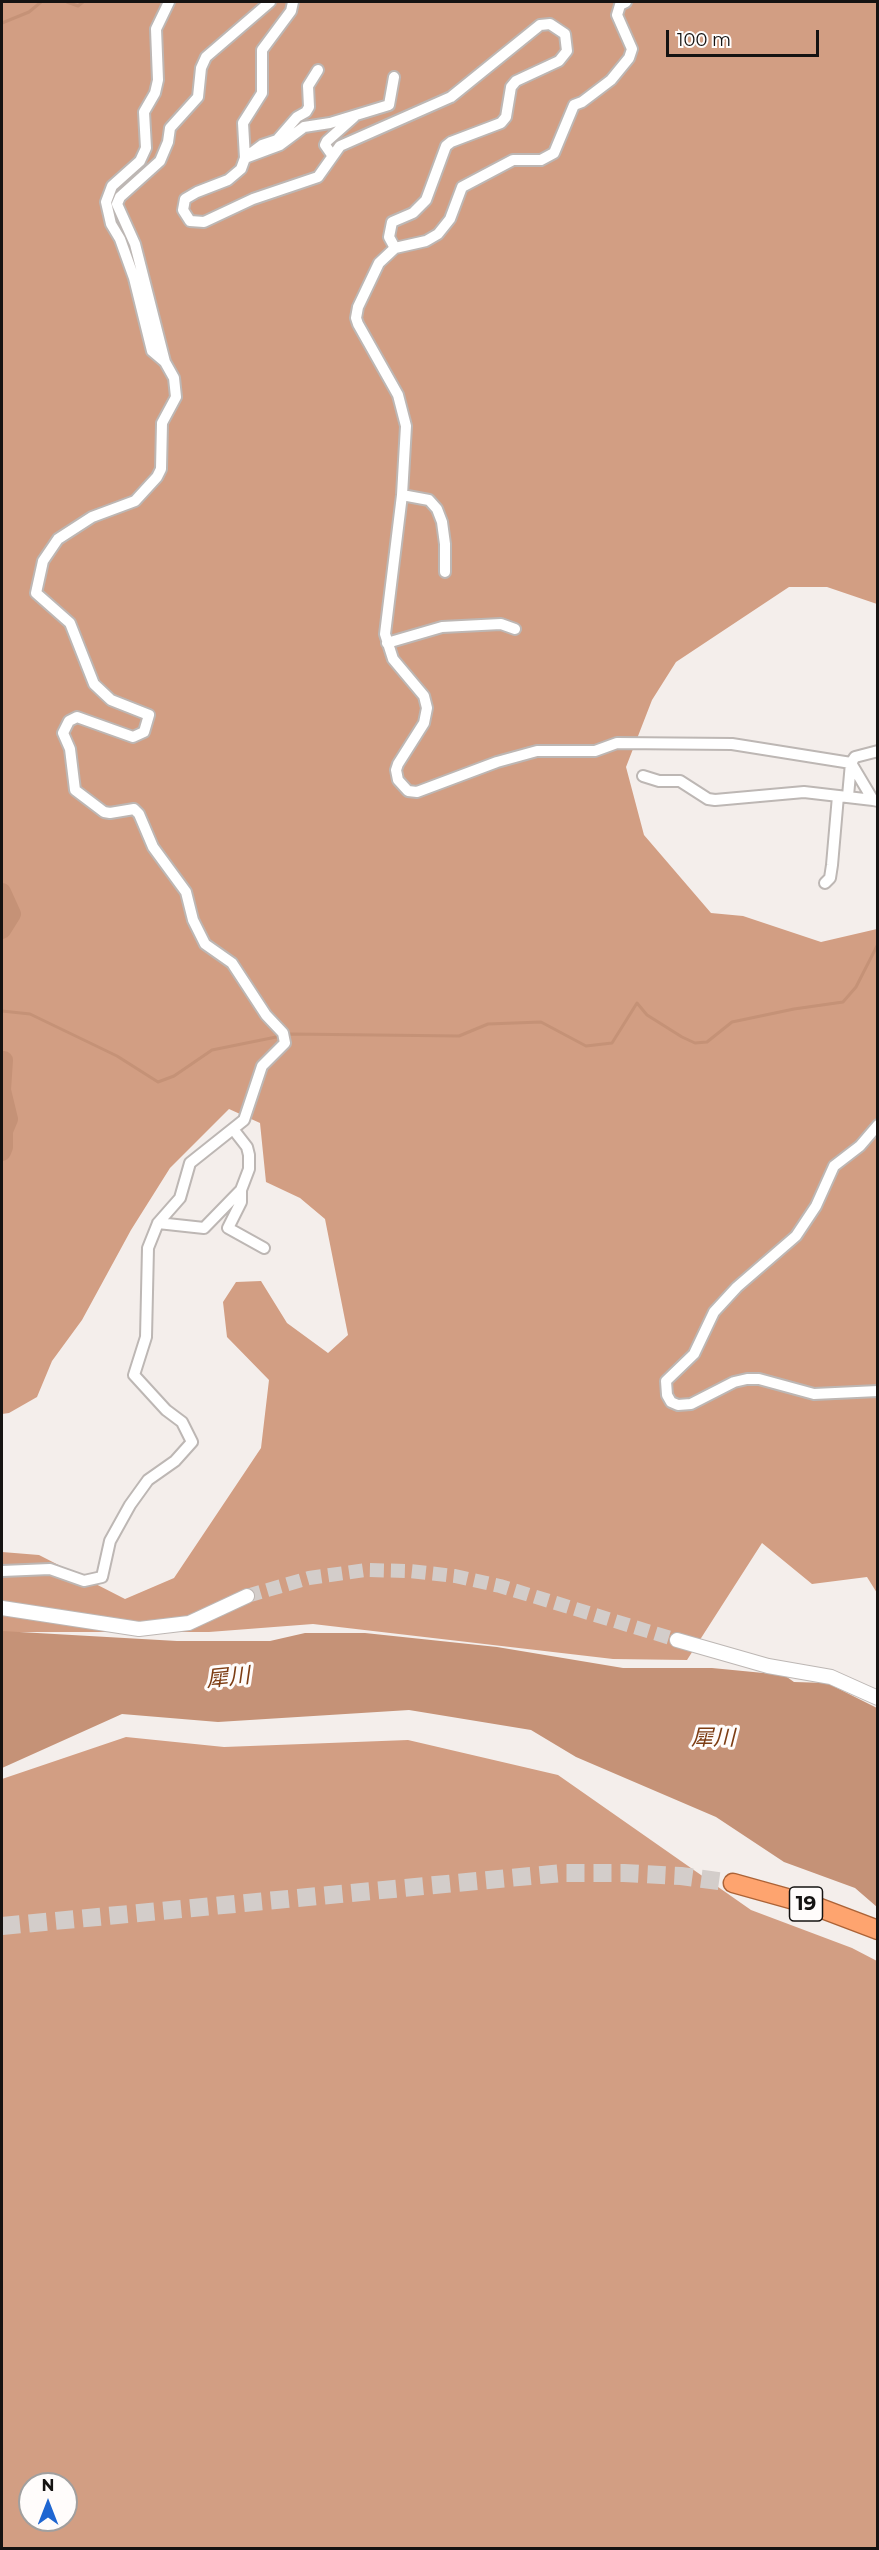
<!DOCTYPE html>
<html>
<head>
<meta charset="utf-8">
<style>
	body { margin:0 }
	#map { position:relative; width:879px; height:2550px; overflow:hidden; background:#f4eeeb; font-family:Montserrat,sans-serif }
	canvas { display:block }
	.frame { position:absolute; inset:0; border:3px solid #151312; pointer-events:none }
	.north { position:absolute; left:18px; top:2472px; width:60px; height:60px; box-sizing:border-box; background:#fffcfb; border:2px solid #a19f9e; border-radius:50%; rotate:0deg; font-size:16px; font-weight:700; line-height:24px; text-align:center; color:#151312 }
	.north::after { content:''; display:block; margin:auto; width:21px; height:27px; background:#1f66d1; clip-path:polygon(50% 0,100% 100%,50% 72%,0 100%) }
	.scale { position:absolute; left:666px; top:30px; width:153px; height:27px; box-sizing:border-box; border:3px solid #151312; border-top:0; padding-left:8px; font-size:18px; line-height:21px; white-space:nowrap; color:#151312; -webkit-text-stroke:4px #fffcfb; paint-order:stroke }
</style>
</head>
<body>
<div id="map">
<canvas width="879" height="2550"></canvas>
<div class="frame"></div>
<div class="north">N</div>
<div class="scale">100 m</div>
</div>
<script>
const ctx = document.querySelector('canvas').getContext('2d');
ctx.lineJoin = 'round';
function fill(path, color) {
  ctx.fillStyle = color;
  ctx.fill(path, 'evenodd');
}
function shape(rows) {
  const path = new Path2D();
  for (const r of rows) {
    path.moveTo(r[0], r[1]);
    for (let i = 2; i < r.length; i += 2) path.lineTo(r[i], r[i + 1]);
  }
  return path;
}
function trace(path, color, width, dash) {
  ctx.strokeStyle = color;
  ctx.lineWidth = width;
  ctx.lineCap = dash ? 'butt' : 'round';
  ctx.setLineDash(dash || []);
  ctx.stroke(path);
}
function drawText(font, color, halo, rows, align = 'center') {
  ctx.font = font + ' Montserrat,"Noto Sans JP",sans-serif';
  ctx.lineWidth = 6;
  ctx.setLineDash([]);
  ctx.textBaseline = 'middle';
  ctx.strokeStyle = halo;
  ctx.fillStyle = color;
  for (const [text, x, y, turn = 0] of rows) {
    ctx.save();
    ctx.translate(x, y);
    ctx.rotate((+turn || 0) * Math.PI / 180);
    ctx.textAlign = isNaN(turn) ? turn : align;
    if (halo) ctx.strokeText(text, 0, 0);
    ctx.fillText(text, 0, 0);
    ctx.restore();
  }
}
fill(shape([
	[2,2,877,2,877,604,827,587,789,587,676,662,652,700,626,767,644,835,711,913,743,916,821,942,877,929,877,1593,867,1577,812,1584,762,1543,687,1660,613,1659,313,1624,209,1632,2,1632,2,1552,39,1555,125,1599,174,1578,261,1448,269,1380,227,1337,223,1302,236,1282,261,1281,287,1323,328,1353,348,1335,325,1219,300,1198,266,1182,260,1123,229,1109,170,1168,131,1230,82,1320,52,1361,37,1397,9,1413,2,1414],
	[126,1737,224,1747,408,1740,558,1775,751,1910,852,1948,877,1961,877,2548,2,2548,2,1779],
	[30,2484,66,2484,66,2520,30,2520]
]), '#d29e83');
fill(shape([
	[2,1631,177,1641,270,1641,305,1633,365,1633,497,1647,623,1668,712,1668,784,1675,794,1682,827,1683,877,1708,877,1907,855,1888,784,1862,716,1817,576,1757,531,1730,409,1710,218,1722,122,1714,2,1768]
]), '#c59277');
trace(shape([
	[67,2,78,6,83,2],
	[2,23,29,12,41,2],
	[2,1011,30,1014,117,1056,158,1082,174,1076,212,1050,291,1034,459,1036,488,1024,541,1022,586,1046,612,1043,637,1003,647,1015,682,1037,695,1043,707,1042,732,1022,794,1009,843,1002,856,987,878,944]
]), '#c59277', 3);
trace(shape([
	[2,892,12,914,2,930],
	[2,1060,4,1060,2,1090,9,1119,4,1131,4,1147,2,1152]
]), '#c59277', 18);
trace(shape([
	[247,1596,309,1578,366,1570,409,1571,455,1576,500,1586,677,1640]
]), '#d3cdca', 14, [14, 7]);
trace(shape([
	[2,1926,562,1873,624,1873,681,1876,733,1883]
]), '#d3cdca', 18, [18, 9]);
const minor = shape([
	[293,2,291,11,262,50,262,93,243,123,245,158,241,169,228,180,197,192,185,199,183,210,190,221,204,222,253,199,318,177,340,146,451,97,540,25,550,24,565,34,567,51,559,61,516,81,511,87,506,117,501,123,451,142,446,146,426,200,413,213,392,222,389,237,395,248],
	[626,2,620,5,617,15,632,49,629,58,611,80,582,102,574,105,554,153,541,160,513,160,462,187,450,219,438,234,426,241,395,248,379,263,358,307,356,318,358,324,398,395,406,426,402,495,385,634,393,659,424,696,427,708,424,723,398,764,396,770,398,780,408,791,417,792,497,762,537,751,595,751,617,743,732,744,851,763,873,800,878,801],
	[250,154,262,145,277,140,297,117,306,112,309,107,308,86,318,70],
	[332,155,325,145,327,141,354,117],
	[245,158,280,145,304,127,330,123,389,105,394,77],
	[165,362,152,351,134,278,120,239,111,224,106,202,112,186,140,161,146,148,144,112,155,93,158,80,156,29,169,2],
	[402,495,429,500,437,509,442,522,445,544,445,572],
	[387,643,442,627,501,624,515,629],
	[643,776,659,781,680,781,708,799,715,800,804,792,873,800],
	[848,796,851,763,855,757,878,751],
	[825,883,830,878,832,865,838,796],
	[878,1125,860,1146,834,1166,816,1206,796,1236,737,1287,714,1312,694,1354,666,1381,667,1395,671,1402,678,1405,691,1404,734,1382,747,1379,759,1379,814,1394,878,1391],
	[241,1190,241,1202,228,1228,264,1248],
	[158,1223,204,1228,241,1190,249,1169,249,1155,247,1147,233,1129],
	[2,1571,50,1569,84,1581,102,1577,110,1541,130,1505,148,1480,175,1461,192,1442,182,1422,166,1410,134,1375,146,1337,148,1248,158,1223,180,1198,190,1163,244,1120,262,1066,285,1043,283,1033,266,1015,232,963,205,944,193,920,186,892,153,847,139,814,134,809,110,813,104,812,75,790,70,749,63,733,69,721,77,717,133,737,144,732,149,715,111,700,94,684,70,623,36,593,43,561,58,539,92,517,135,501,157,477,161,469,162,423,176,397,174,378,165,362,135,244,117,204,120,197,160,161,168,142,170,128,198,97,201,68,206,57,270,2]
]);
const tertiary = shape([
	[2,1608,139,1629,189,1623,247,1596],
	[677,1640,768,1666,831,1677,878,1698]
]);
const trunk = shape([
	[733,1883,812,1905,878,1930]
]);
trace(minor, '#bdb7b4', 14);
trace(tertiary, '#bdb7b4', 16);
trace(trunk, '#ac6337', 21);
trace(minor, '#fff', 10);
trace(tertiary, '#fff', 14);
trace(trunk, '#fea46f', 18);
for (const [x, y, w] of [
	[806,1904,33]
]) {
  const box = new Path2D();
  box.roundRect(x - w / 2, y - 17, w, 34, 4.5);
  ctx.fillStyle = '#fffcfb';
  ctx.fill(box);
  trace(box, '#151312', 1.5);
}
drawText('bold 20px', '#151312', null, [
	["19",806,1904]
]);
drawText('italic 22px', '#7d3d14', '#fffcfb', [
	["犀川",228,1678,-6],
	["犀川",713,1739]
]);
</script>
</body>
</html>
